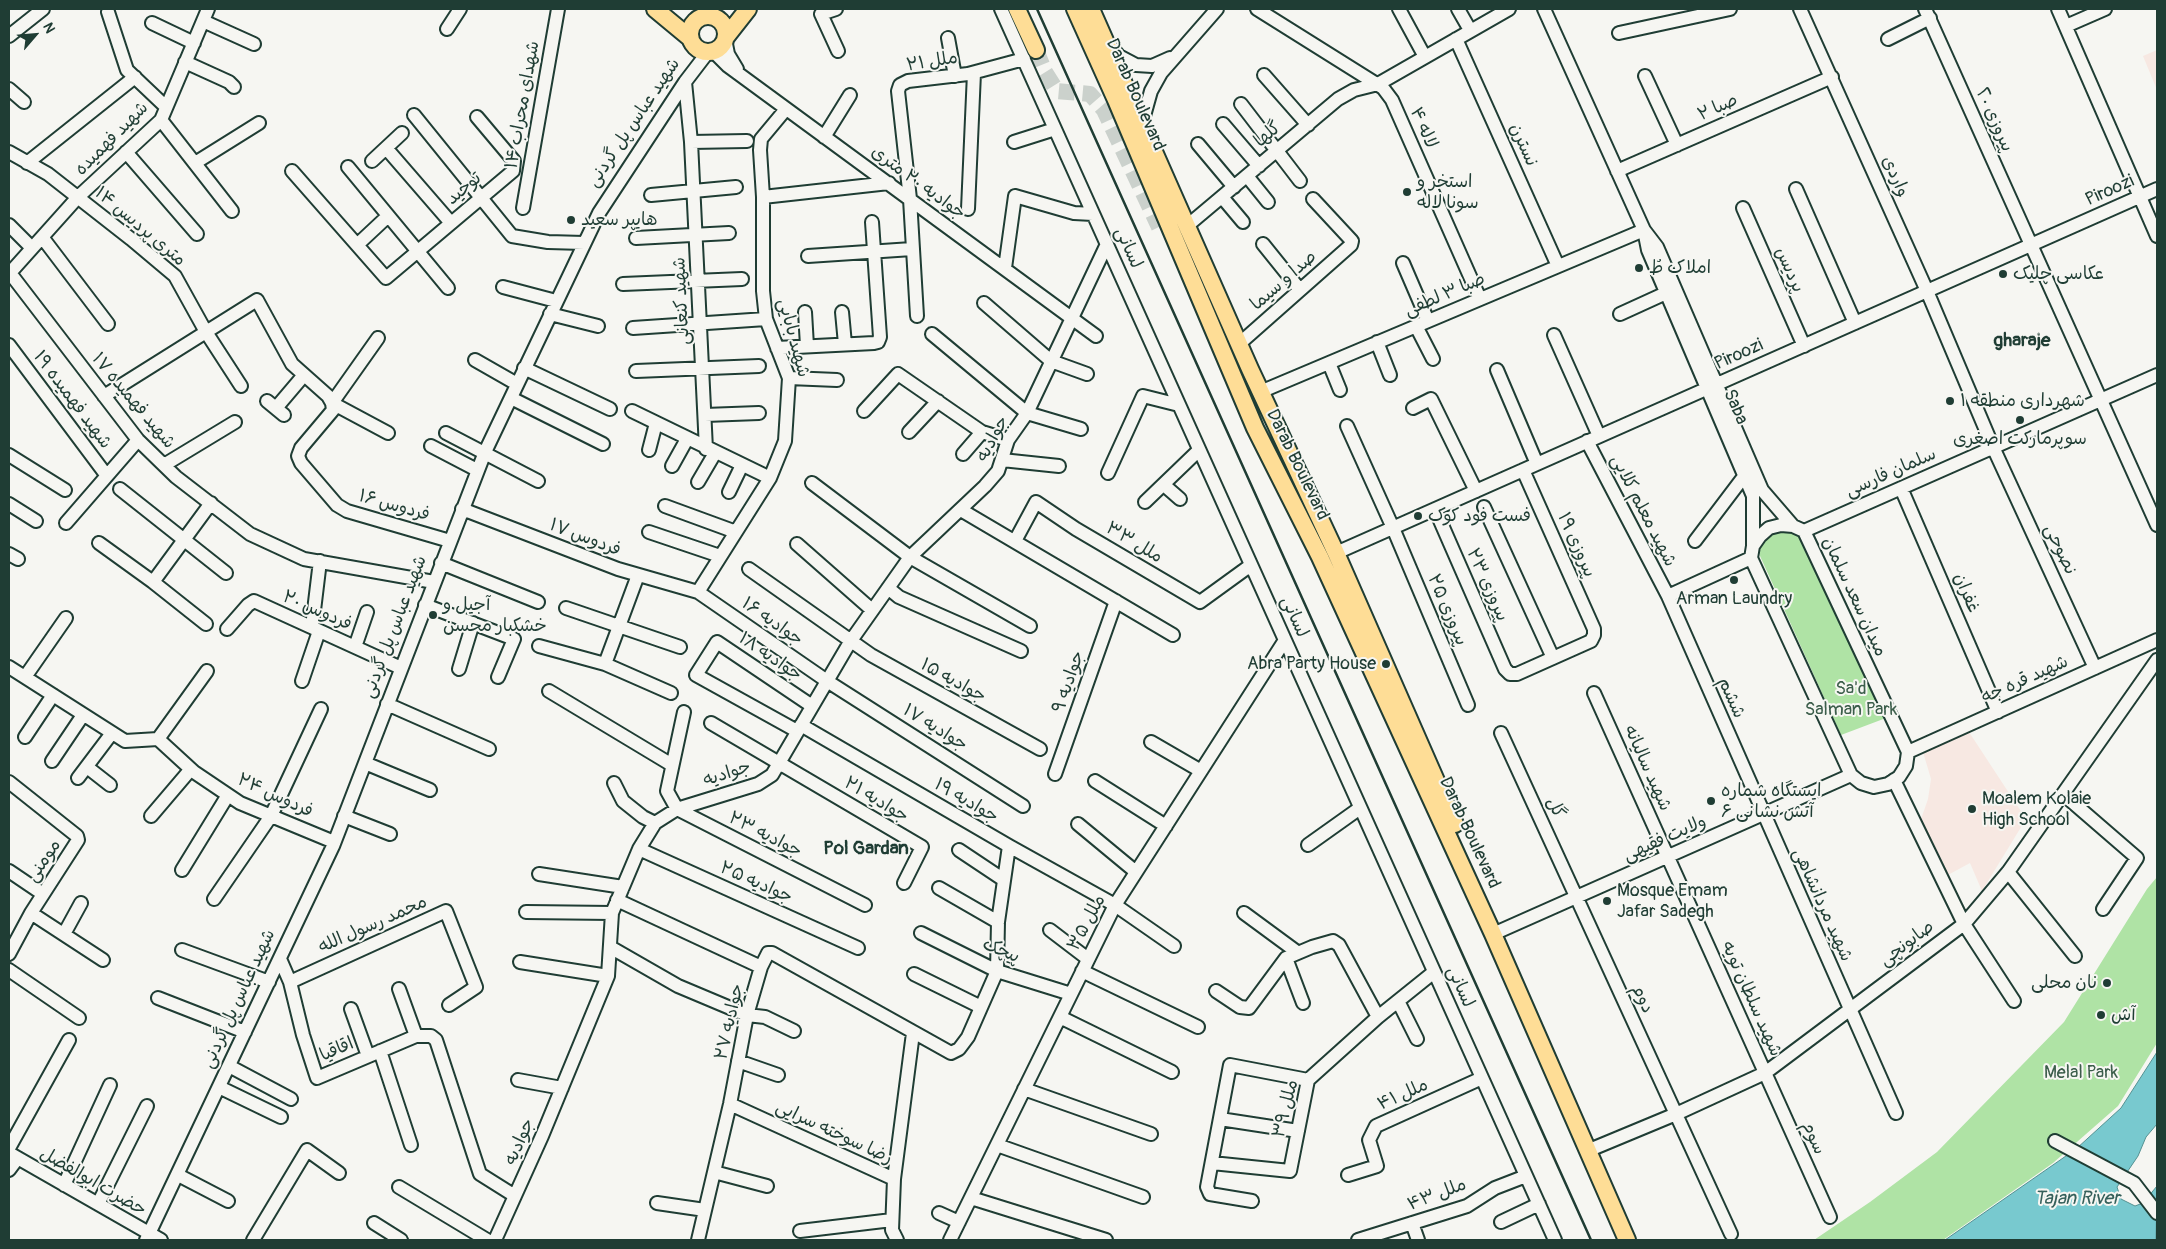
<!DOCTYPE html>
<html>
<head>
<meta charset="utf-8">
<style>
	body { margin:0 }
	#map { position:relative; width:2166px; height:1249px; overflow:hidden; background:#f6f6f2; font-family:Pangolin,sans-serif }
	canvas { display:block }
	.frame { position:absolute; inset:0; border:10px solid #1f3d34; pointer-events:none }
	.north { position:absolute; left:10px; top:10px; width:50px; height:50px; -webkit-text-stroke:4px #f6f6f2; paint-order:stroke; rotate:63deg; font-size:14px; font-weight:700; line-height:20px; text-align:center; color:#1f3d34 }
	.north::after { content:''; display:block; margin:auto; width:18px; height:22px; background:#1f3d34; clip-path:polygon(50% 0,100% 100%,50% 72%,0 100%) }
</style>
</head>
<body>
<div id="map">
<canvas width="2166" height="1249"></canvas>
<div class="frame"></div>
<div class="north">N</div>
</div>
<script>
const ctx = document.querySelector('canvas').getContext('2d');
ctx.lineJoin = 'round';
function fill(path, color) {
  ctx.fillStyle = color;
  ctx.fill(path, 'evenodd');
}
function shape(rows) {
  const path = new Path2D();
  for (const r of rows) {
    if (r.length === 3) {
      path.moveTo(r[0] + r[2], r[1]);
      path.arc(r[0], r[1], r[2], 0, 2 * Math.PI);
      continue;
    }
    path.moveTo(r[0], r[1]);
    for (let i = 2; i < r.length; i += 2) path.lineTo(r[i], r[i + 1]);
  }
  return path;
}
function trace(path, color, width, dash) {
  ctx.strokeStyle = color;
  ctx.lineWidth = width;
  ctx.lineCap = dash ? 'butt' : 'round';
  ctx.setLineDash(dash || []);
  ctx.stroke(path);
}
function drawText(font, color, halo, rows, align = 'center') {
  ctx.font = font + ' Pangolin,"Playpen Sans Arabic",sans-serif';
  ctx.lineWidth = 4;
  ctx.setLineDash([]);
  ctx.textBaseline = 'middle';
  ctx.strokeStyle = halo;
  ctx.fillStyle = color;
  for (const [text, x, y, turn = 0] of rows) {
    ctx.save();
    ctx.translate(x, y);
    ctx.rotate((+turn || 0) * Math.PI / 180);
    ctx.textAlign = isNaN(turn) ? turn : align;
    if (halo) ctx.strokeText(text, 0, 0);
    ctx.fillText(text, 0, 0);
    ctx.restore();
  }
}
fill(shape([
	[2157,50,2157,90,2143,56],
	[1969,732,2026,819,1982,891,1970,863,1946,876,1920,822,1928,799,1931,779,1923,752]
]), '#f7e8e2');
fill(shape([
	[1787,529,1800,535,1886,718,1841,735,1760,556,1759,547,1762,538,1771,533],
	[2157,877,2157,1043,2118,1106,2053,1163,1943,1240,1814,1240,1870,1202,1937,1152,2064,1022,2147,889]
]), '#afe3a5');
const water = shape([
	[2157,1052,2157,1124,2146,1137,2138,1156,2117,1187,2121,1199,2135,1206,2143,1203,2157,1186,2156,1240,1945,1240,2076,1149,2121,1108,2157,1052]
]);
fill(water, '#78c9cf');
trace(water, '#549191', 1);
trace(shape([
	[1036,50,1045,72,1057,91,1090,94,1104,110,1159,227]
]), '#cbd1cc', 16, [16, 8]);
const minor = shape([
	[836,9,821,14,838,51],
	[1001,9,1555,1240],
	[1257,9,1383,88,1392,100,1480,299],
	[1399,9,1425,57],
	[1458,9,1470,30],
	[1544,9,1644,230,1657,247,1762,490,1793,526],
	[1800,9,1927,291,1993,447,2095,668],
	[1925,9,2157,525],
	[2058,9,2157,236],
	[108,12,127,70,166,107],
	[203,21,254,44],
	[152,23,194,43],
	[2066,26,2105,9],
	[447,29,460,9],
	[1619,33,1730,9],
	[9,36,43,9],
	[948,38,955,76],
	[725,39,728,54,737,69],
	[1456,39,1558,266],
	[1888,39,1930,18],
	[1110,45,1119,56,1136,65,1152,66,1170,58],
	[713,51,728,66,1096,336],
	[185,62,229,82,234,87],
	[1264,75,1308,125],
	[1645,76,1677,145],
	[685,82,691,142,706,449],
	[9,89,24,102],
	[1241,104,1300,181],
	[414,115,512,236,548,242,584,243],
	[161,120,232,211],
	[1142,123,1151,91,1161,73,1217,9],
	[1223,124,1259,166],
	[824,137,850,95],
	[691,142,747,141],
	[1014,142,1055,129],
	[1198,144,1234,187],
	[386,148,451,223],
	[9,152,48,174,131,239,175,276,206,332,241,386],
	[126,152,197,234],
	[372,161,402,133],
	[27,163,135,77],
	[195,163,259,123],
	[348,167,448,288],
	[292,171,386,278,513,171,514,161,477,117],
	[1617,171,1832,77],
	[1247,176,1268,202],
	[1796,189,1855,323],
	[651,195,736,187],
	[763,197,889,183],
	[1222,197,1243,222],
	[523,208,558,9],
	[1743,208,1804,346],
	[968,209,974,73],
	[9,225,32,248],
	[1187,226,1338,99,1354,90,1378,84,1509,9],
	[1645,235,1648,250,1753,496,1753,545],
	[42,237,108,324],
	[636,238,729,233],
	[1263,244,1300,290],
	[357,245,388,216],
	[808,256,912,249],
	[1403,263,1428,321],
	[1005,268,1015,196,1074,213,1093,214],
	[10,273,138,440,176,477,250,534,304,559,434,582],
	[9,274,78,197,161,120,208,9],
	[623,284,742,279],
	[503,287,556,301],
	[984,303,1051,361,1087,374],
	[805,312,807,346],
	[842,312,845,344],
	[550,314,598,326],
	[1620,314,1666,293],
	[917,316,910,199,898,91,900,85,908,81,968,74,1024,59],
	[1416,326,1433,359],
	[633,328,766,319],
	[932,334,1027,413,1081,429],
	[1554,335,1599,436],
	[1377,342,1390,375],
	[1239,344,1351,245,1352,241,1313,199],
	[9,345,107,476],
	[777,348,874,343,878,342,880,337,872,222],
	[475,360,517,384],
	[1329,363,1340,390],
	[524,368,610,409],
	[1497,370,1537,464],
	[636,371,759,366],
	[789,378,837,380],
	[1260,392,1644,230],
	[104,396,257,300,292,364,328,396,332,403,388,433],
	[511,398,603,444],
	[267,401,284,415],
	[332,403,333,410,301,448,298,456,301,463,337,505,347,511,450,541],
	[332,403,378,338],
	[276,408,304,375],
	[1413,408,1431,399,1476,491],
	[632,411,770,478],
	[864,411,898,374,982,432,1008,440],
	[705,415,759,413],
	[1347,426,1393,528,1468,705],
	[909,432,938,401],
	[446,433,538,481],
	[1587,441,1668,596,1896,1113],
	[431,446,477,470],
	[649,450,656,423],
	[963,454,982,432],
	[9,455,65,490],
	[1002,460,1059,466],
	[164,465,235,422],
	[672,466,687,439],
	[1108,473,1143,396,1179,405],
	[698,482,715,453],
	[812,483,910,557,1030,626],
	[1164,485,1180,499],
	[1901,488,1998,712],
	[120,489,226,573],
	[729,492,742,465],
	[1145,502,1199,450],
	[9,504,36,521],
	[665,506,736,532],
	[1484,507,1553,658],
	[462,509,618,569,698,592,827,681,1023,806],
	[1435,509,1505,669,1510,674,1517,674,1591,641,1594,635,1594,629,1523,470],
	[961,510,1173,635],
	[66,523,138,440],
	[1781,525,1793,526,1804,531,1908,752,1906,766,1899,777,1888,784,1874,787,1861,783,1851,775,1751,558,1753,546,1760,536,1769,528,1781,525],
	[1804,531,2157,375],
	[649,532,720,556],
	[1015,541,1036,502,1076,529,1200,602,1251,565],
	[1695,541,1745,475],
	[99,543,153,582,211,503],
	[797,544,872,610],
	[1336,553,2157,189],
	[9,554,18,559],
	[441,563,538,602],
	[749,569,871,655,1040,749],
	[153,582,206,624],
	[888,588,899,597,1021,651],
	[698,592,770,478,785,441,789,378,766,319,763,291,763,197,760,150,761,139,786,109],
	[1668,596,1751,558],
	[425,605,514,639,498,677],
	[566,608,680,647],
	[312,627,320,561],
	[227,629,248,605,254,601,401,668],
	[539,646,605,664,671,693],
	[355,647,367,612],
	[605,664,638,575],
	[9,667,125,741,158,739],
	[459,669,473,623],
	[25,677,66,618],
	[302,681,319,631],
	[549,691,672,765],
	[1594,693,1830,1217],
	[387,704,489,749],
	[684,712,667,791,677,809,865,905],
	[711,723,922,847,904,883],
	[801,725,1009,846,1115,905,1174,946],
	[797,731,696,675,717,642,812,706],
	[1501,733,1731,1234],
	[25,737,53,695],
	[158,739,194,772,240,803,334,842],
	[158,739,207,671],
	[1151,742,1201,771],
	[1908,752,2157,640],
	[52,761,83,715],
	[365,763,430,790],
	[87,767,110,785],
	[1055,774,1116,601],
	[78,778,112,733],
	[1894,780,1964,924,2014,1001],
	[1095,781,1166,826],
	[614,783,623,801,643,817,655,823],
	[2063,794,2137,858,2103,909],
	[151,816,191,769],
	[344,816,390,834],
	[1078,824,1136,872],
	[1308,845,1360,808],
	[639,849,858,948],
	[959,850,1004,880],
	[182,870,228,795],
	[9,871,43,894],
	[2008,872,2075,956],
	[539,874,623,887],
	[939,888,998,922],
	[214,899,271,816,321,709],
	[617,900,761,967],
	[526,912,612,913],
	[31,913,103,960],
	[1244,913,1297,952],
	[1050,930,1088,959],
	[921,933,997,971,1071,994],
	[64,934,81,903],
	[1493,934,1851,775],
	[610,947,678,986,747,1015,765,1017,794,1031],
	[182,950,269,982],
	[9,954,31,913,78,840,77,836,9,782],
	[1286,958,1303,1003],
	[280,959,290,982,446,911,476,987,449,1005],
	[520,962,608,976],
	[9,970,79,1018],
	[1082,971,1198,1027],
	[914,974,981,1007],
	[290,982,303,1035,317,1078,416,1036,399,989],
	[1216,991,1240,1007,1249,1008,1286,958,1312,947,1333,941,1339,945,1378,1017],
	[158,998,245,1032],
	[1398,1001,1417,1039],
	[351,1009,368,1056],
	[1060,1017,1172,1072],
	[416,1036,431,1036,436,1040,480,1174,515,1196],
	[380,1051,411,1145],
	[738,1061,778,1075],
	[229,1066,291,1099],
	[518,1080,562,1088],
	[219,1087,281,1117],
	[1024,1089,1151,1134],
	[730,1104,894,1179],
	[1220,1119,1298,1131],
	[2055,1141,2134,1183,2157,1213],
	[997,1145,1143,1197],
	[9,1148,69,1040],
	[1587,1151,1676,1114,1765,1073,1964,924,2008,872,2157,660],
	[9,1153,161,1240],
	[1212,1163,1290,1171,1308,1080,1378,1017,1434,972],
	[9,1170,18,1158],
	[714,1172,767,1186],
	[178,1175,228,1201],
	[1348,1175,1377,1166,1369,1140,1376,1126,1482,1078],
	[64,1185,110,1085],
	[399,1187,487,1240],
	[971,1198,1106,1240],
	[1252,1201,1210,1194,1207,1187,1230,1065,1308,1080],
	[657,1203,705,1210],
	[98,1204,147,1106],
	[939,1213,959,1222],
	[1501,1222,1539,1204],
	[374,1223,401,1240],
	[1412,1223,1418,1240],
	[800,1231,892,1220],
	[146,1240,333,846,485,452,599,213,685,82,708,52],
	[253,1240,307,1150,339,1173],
	[495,1240,542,1136,608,976,612,913,639,849,655,823,677,809,758,784,772,775,850,642,910,557,985,486,998,471,1008,440,1027,413,1107,244],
	[698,1240,730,1104,747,1015,761,967,768,953,772,953,951,1053,959,1049,968,1037,997,971,998,922,1009,846],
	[897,1240,892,1230,894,1179,913,1033],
	[950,1240,1115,905,1285,640],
	[1358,1240,1467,1206,1495,1188,1526,1176]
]);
const major = shape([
	[655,9,690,38],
	[1017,9,1036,50],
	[1075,9,1116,100,1255,428,1320,557,1493,934,1627,1240],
	[1091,9,1250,369,1336,553,1455,824],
	[708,34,18],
	[726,37,748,9]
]);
trace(minor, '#1f3d34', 16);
trace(major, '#1f3d34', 20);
trace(minor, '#f6f6f2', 12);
trace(major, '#fedd96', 16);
trace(shape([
	[1037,9,1591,1240]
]), '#1f3d34', 2.5);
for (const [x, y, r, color] of [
	[1407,192,5,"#1f3d34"],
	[571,220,5,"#1f3d34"],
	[1639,268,5,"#1f3d34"],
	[2003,274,5,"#1f3d34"],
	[1950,401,5,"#1f3d34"],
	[2020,420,5,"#1f3d34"],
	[1418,516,5,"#1f3d34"],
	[1734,580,5,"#1f3d34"],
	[433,615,5,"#1f3d34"],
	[1386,664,5,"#1f3d34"],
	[1711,801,5,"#1f3d34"],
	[1972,809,5,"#1f3d34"],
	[1607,901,5,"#1f3d34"],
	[2107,983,5,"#1f3d34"],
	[2101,1015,5,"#1f3d34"]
]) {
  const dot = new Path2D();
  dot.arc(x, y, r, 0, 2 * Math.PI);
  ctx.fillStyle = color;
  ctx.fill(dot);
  trace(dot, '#f6f6f2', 2);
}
drawText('18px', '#1f3d34', '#f6f6f2', [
	["ملل ۲۱",932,62,-9],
	["Darab Boulevard",1135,95,66],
	["شهدای محراب ۱۴",523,105,-80],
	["صبا ۲",1718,108,-24],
	["پیروزی ٢٠",1994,120,66],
	["شهید عباس پل گردنی",634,123,-56],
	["لاله ۴",1423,128,66],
	["گلها",1268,135,-40],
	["شهید فهمیده",112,139,-45],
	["نسترن",1523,145,66],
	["واردی",1895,177,66],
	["جوادیه ۲۰ متری",918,183,36],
	["توحید",464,189,-40],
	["Piroozi",2110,191,-24],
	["۱۴ متری پردیس",140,227,40],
	["لسانی",1128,248,66],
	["پردیس",1789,270,66],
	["صدا و سیما",1284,281,-41],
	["صبا ۳ لطفی",1445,295,-23],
	["شهید کنعانی",682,301,-93],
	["شهید بابایی",793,338,75],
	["Piroozi",1739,355,-24],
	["شهید فهمیده ۱۹",72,400,53],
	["شهید فهمیده ۱۷",133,401,50],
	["Saba",1735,407,67],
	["جوادیه",993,439,-62],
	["Darab Boulevard",1297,465,64],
	["سلمان فارسی",1891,473,-24],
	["فردوس ۱۶",394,506,16],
	["شهید معلم کلایی",1643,511,63],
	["فردوس ۱۷",585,538,21],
	["ملل ۳۳",1134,543,31],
	["پیروزی ۱۹",1576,545,66],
	["نصوحی",2060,550,65],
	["پیروزی ۲۳",1487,585,66],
	["غفران",1966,593,67],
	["میدان سعد سلمان",1854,597,65],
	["پیروزی ۲۵",1447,610,67],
	["فردوس ۲۰",317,611,24],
	["لسانی",1294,617,66],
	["جوادیه ۱۶",772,622,35],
	["شهید عباس پل گردنی",395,627,-69],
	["جوادیه ۱۸",770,657,34],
	["شهید قره جه",2025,680,-24],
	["جوادیه ۱۵",953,681,29],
	["جوادیه ۹",1069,682,-71],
	["ششم",1731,698,66],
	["جوادیه ۱۷",935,728,32],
	["شهید سالیانه",1647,768,66],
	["جوادیه",727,774,-18],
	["فردوس ۲۴",275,796,25],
	["جوادیه ۲۱",876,800,31],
	["جوادیه ۱۹",966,801,30],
	["گل",1555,808,65],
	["Darab Boulevard",1469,833,65],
	["جوادیه ۲۳",765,835,27],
	["ولایت فقیهی",1665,839,-24],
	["مومنی",44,861,-56],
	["جوادیه ۲۵",756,883,24],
	["شهید مردانشاهی",1822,905,66],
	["ملل ۳۵",1087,923,-62],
	["محمد رسول الله",373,925,-24],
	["صابونچی",1907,944,-37],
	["پیچک",1001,951,23],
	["لسانی",1460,987,66],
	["شهید عباس پل گردنی",239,999,-65],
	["دوم",1642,999,65],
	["شهید سلطان تویه",1751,999,66],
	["جوادیه ۲۷",730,1022,-77],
	["اقاقیا",337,1050,-23],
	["ملل ۴۱",1403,1095,-24],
	["ملل ۳۹",1286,1109,-76],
	["رضا سوخته سرایی",834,1133,25],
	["سوم",1813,1138,66],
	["جوادیه",520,1142,-66],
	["حضرت ابوالفضل",93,1182,30],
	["ملل ۴۳",1437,1195,-21]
]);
drawText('18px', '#1f3d34', '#f6f6f2', [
	["استخر و",1417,182],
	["سونا لاله",1417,203],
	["هایپر سعید",581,220],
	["املاک طُ",1649,268],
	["عکاسی چلیک",2013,274],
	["شهرداری منطقه ۱",1960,401],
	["سوپرمارکت اصغری",2020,439,"center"],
	["فست فود کوک",1428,516],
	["Arman Laundry",1734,599,"center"],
	["آجیل و",443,605],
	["خشکبار محسن",443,626],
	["Abra Party House",1376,664,"right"],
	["ایستگاه شماره",1721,791],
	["۶ آتش نشانی",1721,812],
	["Moalem Kolaie",1982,799],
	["High School",1982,820],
	["Mosque Emam",1617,891],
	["Jafar Sadegh",1617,912],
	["نان محلی",2097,983,"right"],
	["آش",2111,1015]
], 'left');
drawText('18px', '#3c5e4b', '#f6f6f2', [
	["Sa'd",1851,689],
	["Salman Park",1851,710],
	["Melal Park",2081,1073]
]);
drawText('bold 19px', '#1f3d34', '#f6f6f2', [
	["gharaje",2022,341],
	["Pol Gardan",866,849]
]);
drawText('italic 19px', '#35605b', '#f6f6f2', [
	["Tajan River",2077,1199]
]);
</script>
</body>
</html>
